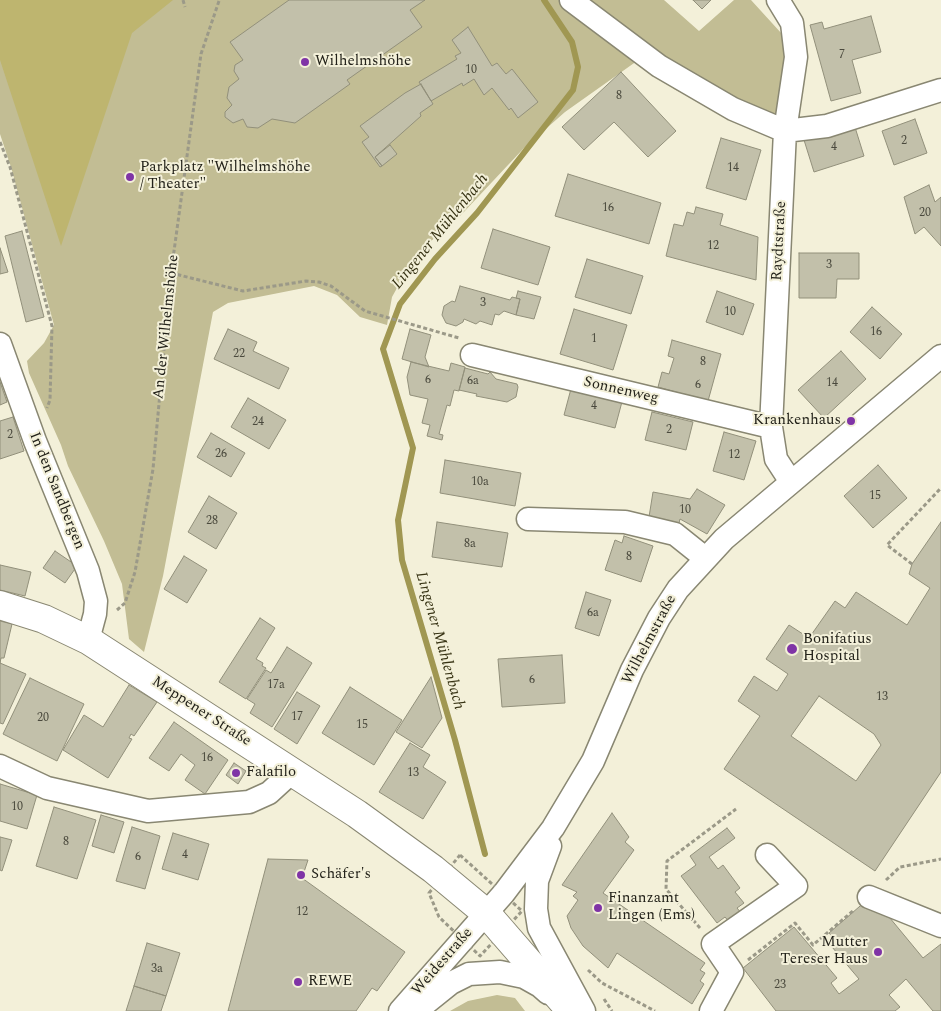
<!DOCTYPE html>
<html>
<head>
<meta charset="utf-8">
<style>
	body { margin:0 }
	canvas { display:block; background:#f3f0d9 }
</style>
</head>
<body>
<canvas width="941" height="1011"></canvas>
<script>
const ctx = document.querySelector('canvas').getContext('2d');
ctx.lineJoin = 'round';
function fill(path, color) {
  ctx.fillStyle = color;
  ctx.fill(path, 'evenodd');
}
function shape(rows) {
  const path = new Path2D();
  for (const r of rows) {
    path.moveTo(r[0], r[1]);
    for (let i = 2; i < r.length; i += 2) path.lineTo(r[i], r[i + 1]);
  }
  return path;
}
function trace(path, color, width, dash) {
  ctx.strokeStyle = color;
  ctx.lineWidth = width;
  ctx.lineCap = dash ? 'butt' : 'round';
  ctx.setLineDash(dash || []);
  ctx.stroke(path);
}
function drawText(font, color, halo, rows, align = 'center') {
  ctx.font = font + ' Spectral,serif';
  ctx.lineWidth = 4;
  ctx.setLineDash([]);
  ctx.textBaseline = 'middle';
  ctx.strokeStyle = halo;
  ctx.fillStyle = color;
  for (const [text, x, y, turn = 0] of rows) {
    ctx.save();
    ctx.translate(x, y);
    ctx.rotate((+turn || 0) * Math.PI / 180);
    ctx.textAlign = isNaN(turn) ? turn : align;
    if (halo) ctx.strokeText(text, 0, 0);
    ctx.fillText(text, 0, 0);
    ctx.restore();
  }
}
fill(shape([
	[0,0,664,0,699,31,734,0,751,0,782,34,793,101,773,121,716,110,674,89,644,56,565,112,524,148,462,214,430,242,407,270,392,297,387,325,360,317,337,295,314,286,228,303,213,312,163,576,144,652,129,639,122,584,104,541,68,466,61,445,29,373,27,361,44,343,54,325,11,167,0,134],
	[497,995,515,998,525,1011,450,1011,468,1001]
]), '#c2bd94');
fill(shape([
	[0,0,173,0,132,33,61,246,0,60]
]), '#beb56f');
trace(shape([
	[485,854,455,740,402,560,398,520,413,448,383,349,400,304,435,259,477,213,573,90,578,67,572,42,544,0]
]), '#a09752', 6);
const building = shape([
	[289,0,425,0,410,10,422,27,347,80,350,84,295,123,272,119,258,128,247,127,243,119,233,123,225,117,225,112,232,105,227,98,229,87,239,79,234,71,235,65,243,60,230,42,289,0],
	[693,0,711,0,702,9,693,0],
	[871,16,881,52,852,60,861,93,831,101,810,25,822,22,824,29,871,16],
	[468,27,492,66,497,63,506,74,512,69,538,102,518,118,511,108,509,110,492,88,484,95,474,79,463,86,462,83,431,101,419,82,457,59,455,56,461,53,452,40,468,27],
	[621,72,676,131,648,157,614,122,584,150,562,127,621,72],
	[421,84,433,104,420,113,421,116,375,157,382,166,380,167,362,142,369,137,360,126,405,93,421,84],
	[915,119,927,153,894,165,882,131,915,119],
	[854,124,864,156,814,172,804,140,854,124],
	[721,138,761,150,746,200,706,188,721,138],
	[390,145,397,154,382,166,375,157,390,145],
	[568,174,661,203,649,244,555,216,568,174],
	[929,185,935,202,941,197,941,246,924,227,915,234,904,197,929,185],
	[696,207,723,214,720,225,758,237,756,280,666,256,674,224,683,226,687,212,694,214,696,207],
	[493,229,550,247,538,285,481,268,493,229],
	[22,231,44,317,26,322,5,236,22,231],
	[0,248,8,272,0,274,0,248],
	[799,253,859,253,859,279,837,279,836,298,799,298,799,253],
	[587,259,643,276,631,314,575,297,587,259],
	[460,286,510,300,512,297,520,299,516,315,504,311,499,315,495,314,492,325,480,321,476,324,464,319,463,322,456,326,446,323,442,315,444,306,452,301,455,302,460,286],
	[518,291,541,297,534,319,516,315,520,299,516,298,518,291],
	[717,291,754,304,743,335,706,322,717,291],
	[872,307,902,334,880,359,850,332,872,307],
	[574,309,627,325,613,370,560,354,574,309],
	[228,329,257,342,253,351,289,368,279,389,214,359,228,329],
	[410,329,431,335,425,357,429,367,402,359,410,329],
	[672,340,721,354,708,401,658,387,662,372,669,374,674,358,668,356,672,340],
	[841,351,866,379,824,418,798,390,841,351],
	[411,362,449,371,451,363,465,367,459,391,454,390,450,406,447,405,439,434,443,435,442,440,427,436,430,425,422,423,428,399,410,395,407,377,411,362],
	[465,368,488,374,490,372,496,379,517,384,518,387,516,397,507,402,476,396,477,394,459,390,465,368],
	[0,382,7,402,0,405,0,382],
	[572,385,623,398,615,428,564,415,572,385],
	[248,398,286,420,269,449,231,427,248,398],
	[652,412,693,422,686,450,645,440,652,412],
	[13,417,24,451,0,459,0,421,13,417],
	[724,432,756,441,744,480,713,471,724,432],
	[211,433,245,453,231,477,197,457,211,433],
	[445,460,521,473,515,506,440,493,445,460],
	[878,465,907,498,873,528,844,496,878,465],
	[697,489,725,505,707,534,680,519,679,523,649,517,653,492,690,499,697,489],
	[209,496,237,513,216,549,188,532,209,496],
	[437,522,508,533,502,567,432,557,437,522],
	[941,522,941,772,875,871,724,769,760,716,738,701,754,676,777,691,788,674,766,659,789,625,809,638,835,601,845,608,856,592,907,625,930,588,909,574,912,564,941,522],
	[819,696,874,734,881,745,856,781,791,736,819,696],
	[624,536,653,546,641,582,605,570,615,540,622,543,624,536],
	[55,551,77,566,65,583,43,568,55,551],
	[184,556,207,570,187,603,164,589,184,556],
	[0,565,31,572,25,596,0,590,0,565],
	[586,592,611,600,599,636,575,628,586,592],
	[260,618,275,628,256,659,263,663,262,666,266,668,246,699,219,682,260,618],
	[0,621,12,624,4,658,1,658,0,663,26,674,3,724,0,723,0,621],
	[287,647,312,663,272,727,250,713,255,704,247,699,266,670,271,673,287,647],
	[562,655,565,703,502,707,498,659,562,655],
	[431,677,442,718,422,748,396,732,431,677],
	[30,678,84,704,57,761,3,734,30,678],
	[129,685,157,702,134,736,131,734,129,738,132,739,108,778,63,750,84,715,103,727,129,685],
	[350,687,402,720,374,765,322,733,350,687],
	[297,692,320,706,297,744,274,729,297,692],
	[174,722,228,760,205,794,185,780,195,765,181,754,169,771,149,758,174,722],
	[410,743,430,755,423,767,446,782,423,819,379,792,410,743],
	[234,763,246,771,238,784,226,775,234,763],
	[0,784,37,795,27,829,0,821,0,784],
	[54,807,96,820,77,879,36,866,54,807],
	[612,813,629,837,625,842,634,850,603,893,705,963,700,970,705,973,700,981,704,984,692,1004,617,953,608,968,583,946,571,928,567,916,578,900,573,896,577,892,562,885,612,813],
	[101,815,124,822,114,853,92,846,101,815],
	[132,827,160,836,145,889,116,881,132,827],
	[727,828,735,838,709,857,718,869,723,865,740,888,735,892,744,903,737,908,742,914,730,923,725,917,717,923,681,876,696,865,690,856,727,828],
	[173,833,209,844,198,880,162,869,173,833],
	[0,837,12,840,2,871,0,870,0,837],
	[268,859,308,860,302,878,405,952,377,991,372,988,356,1011,228,1011,268,859],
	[867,900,880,906,923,958,941,944,941,1011,933,1011,906,979,889,995,900,1007,895,1011,776,1011,743,968,794,927,837,978,831,983,839,994,859,979,832,947,838,943,829,933,867,900],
	[147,943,180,953,166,996,134,986,147,943],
	[134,986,166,996,161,1011,126,1011,134,986]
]);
fill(building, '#c2c0aa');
trace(building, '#92907b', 1);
const minor = shape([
	[571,0,659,66,733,109,785,131,827,126,941,90],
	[778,0,792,23,796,57,785,131,771,427,776,459,791,482],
	[0,344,35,441,88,571,96,601,95,614,88,640],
	[472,355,771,427],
	[528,519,625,522,675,534,705,558],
	[0,766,47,788,148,811,249,802,269,793,292,772],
	[550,846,537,881,536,909,539,928,584,1011],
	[869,897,941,926],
	[400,1011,504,893,553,828,593,761,632,670,659,618,678,589,724,539,941,356],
	[416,1011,451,983,469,974,500,972,524,977,540,986,548,993],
	[711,1011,732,972,713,944,796,886,767,855]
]);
const major = shape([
	[0,605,44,619,88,640,357,814,433,869,486,913,571,1011]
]);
trace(minor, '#898772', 25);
trace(major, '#898772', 30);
trace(shape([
	[183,0,185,7],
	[0,142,10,167,52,326,50,400,47,408],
	[171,273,243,291,306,281,319,282,331,286,365,311,459,338],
	[912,564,887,545,941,488],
	[117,610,125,603,135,572,153,469,171,273,201,54,219,1],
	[460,855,522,911,480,956,439,917,429,893,460,855],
	[886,880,900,867,941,859],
	[700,928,666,889,667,861,736,809],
	[748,960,795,923,813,945,854,910],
	[588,970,602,983,655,1011],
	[604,999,612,1011]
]), '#9b9988', 3, [4, 2.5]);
trace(minor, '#fff', 22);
trace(major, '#fff', 28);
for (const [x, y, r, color] of [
	[305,62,5,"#7f34a6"],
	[130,177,5,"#7f34a6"],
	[851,421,5,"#7f34a6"],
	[792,649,6,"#7f34a6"],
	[236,773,5,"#7f34a6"],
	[301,875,5,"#7f34a6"],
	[598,908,5,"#7f34a6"],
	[878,952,5,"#7f34a6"],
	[298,982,5,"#7f34a6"]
]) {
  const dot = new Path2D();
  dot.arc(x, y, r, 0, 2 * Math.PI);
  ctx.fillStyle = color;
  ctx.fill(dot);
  trace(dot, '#f3f0d9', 2);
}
drawText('12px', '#4a493d', null, [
	["7",842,56],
	["10",471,71],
	["8",619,97],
	["2",904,142],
	["4",834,148],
	["14",733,169],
	["16",608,209],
	["20",925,214],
	["12",713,247],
	["3",829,266],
	["3",483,304],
	["10",730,313],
	["16",876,333],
	["1",594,340],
	["22",239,355],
	["8",703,363],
	["6",428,381],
	["6a",473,382],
	["14",832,384],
	["6",698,386],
	["4",594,407],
	["24",258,423],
	["2",669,431],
	["2",10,436],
	["26",221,455],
	["12",734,456],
	["10a",480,483],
	["15",875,497],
	["10",685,511],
	["28",212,522],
	["8a",470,545],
	["8",629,558],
	["6a",593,614],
	["6",532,681],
	["17a",276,686],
	["13",882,698],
	["17",297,718],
	["20",43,719],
	["15",362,726],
	["16",207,759],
	["13",413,774],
	["10",17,808],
	["8",66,843],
	["4",185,856],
	["6",138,858],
	["12",302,913],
	["3a",157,970],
	["23",780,986]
]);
drawText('15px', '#222119', '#f3f0d9', [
	["Wilhelmshöhe",315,62],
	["Parkplatz \"Wilhelmshöhe",140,168],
	["/ Theater\"",140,185],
	["Krankenhaus",841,421,"right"],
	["Bonifatius",803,640],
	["Hospital",803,657],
	["Falafilo",246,773],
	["Schäfer's",311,875],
	["Finanzamt",608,899],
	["Lingen (Ems)",608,916],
	["Mutter",868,943,"right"],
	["Tereser Haus",868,960,"right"],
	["REWE",308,982]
], 'left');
drawText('15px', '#222119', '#f3f0d9', [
	["Raydtstraße",780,241,-87],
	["An der Wilhelmshöhe",167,327,-84],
	["Sonnenweg",621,391,13],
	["In den Sandbergen",56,491,68],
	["Wilhelmstraße",650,640,-62],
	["Meppener Straße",201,712,33],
	["Weidestraße",443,962,-49]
]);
drawText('italic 16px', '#363213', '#f3f0d9', [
	["Lingener Mühlenbach",441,232,-51],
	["Lingener Mühlenbach",439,641,74]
]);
</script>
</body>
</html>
